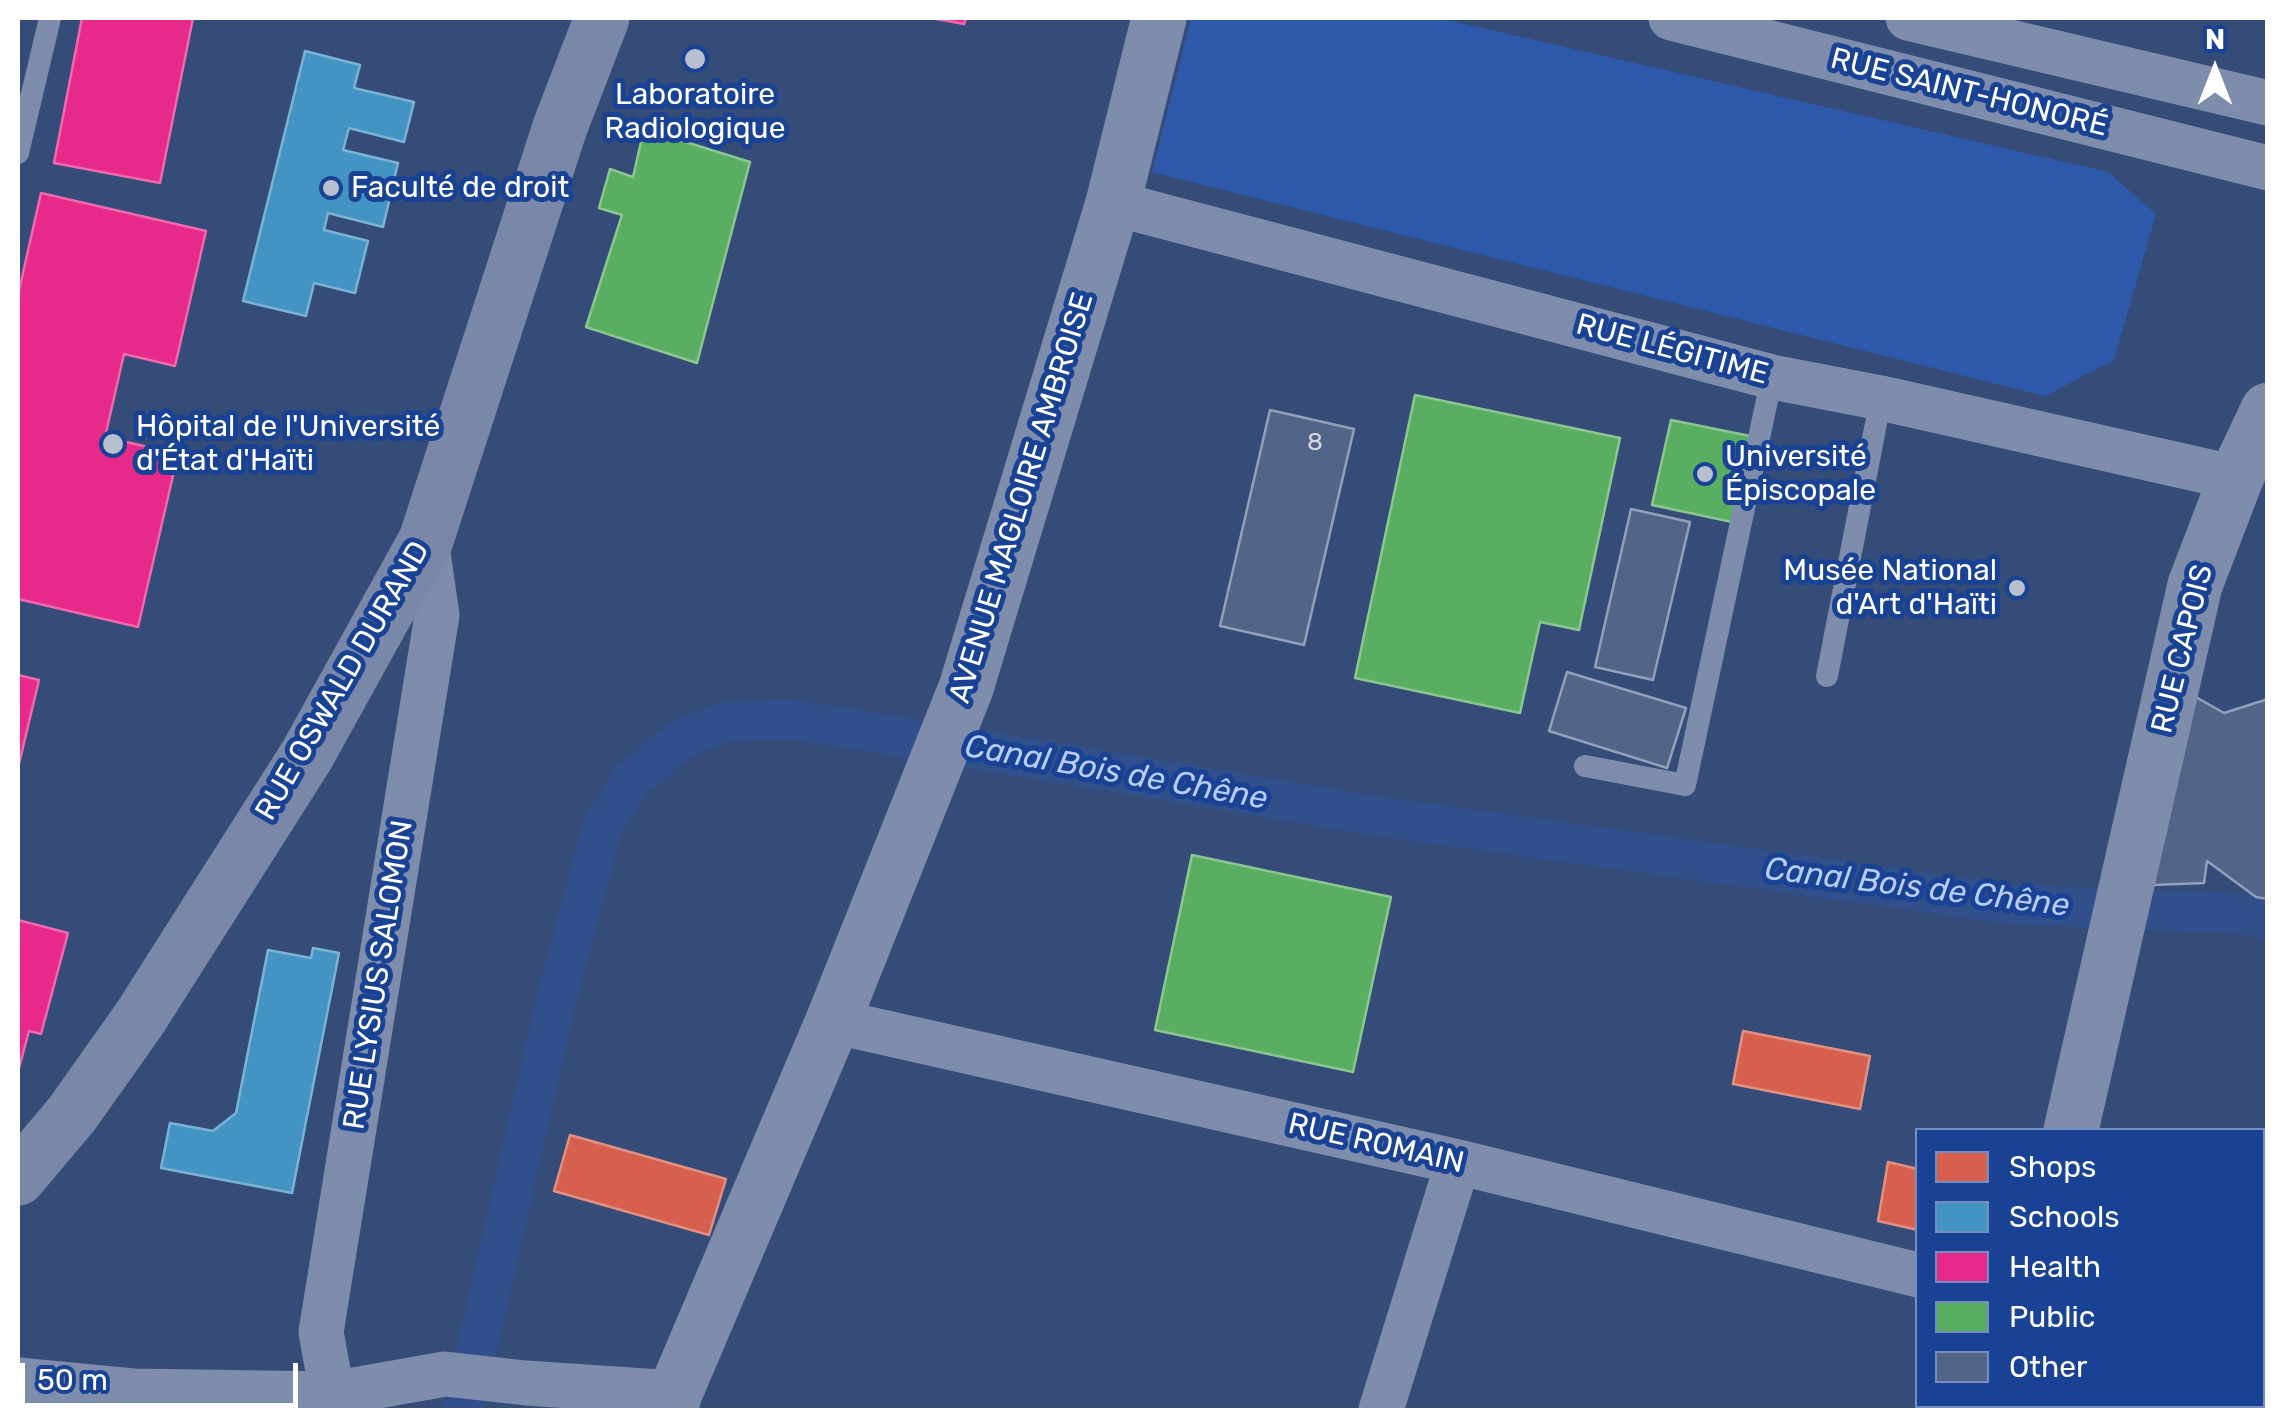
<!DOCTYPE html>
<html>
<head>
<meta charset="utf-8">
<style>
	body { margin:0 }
	#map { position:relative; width:2285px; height:1428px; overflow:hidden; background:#354c79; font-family:Rubik,sans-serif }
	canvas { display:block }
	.frame { position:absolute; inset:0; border:20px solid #fff; pointer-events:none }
	.legend { position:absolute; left:1915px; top:1128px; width:350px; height:280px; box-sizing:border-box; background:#194295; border:2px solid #758ebf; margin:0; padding:12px 18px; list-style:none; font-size:30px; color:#fff }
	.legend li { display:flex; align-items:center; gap:20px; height:50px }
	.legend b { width:50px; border:2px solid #758ebf }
	.north { position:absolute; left:2165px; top:20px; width:100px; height:100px; -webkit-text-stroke:8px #194295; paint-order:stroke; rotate:0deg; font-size:28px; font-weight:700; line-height:40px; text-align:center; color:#fff }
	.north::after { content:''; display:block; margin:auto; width:35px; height:45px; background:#fff; clip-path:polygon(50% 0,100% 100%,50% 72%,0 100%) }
	.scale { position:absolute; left:20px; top:1363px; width:278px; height:45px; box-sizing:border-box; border:5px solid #fff; border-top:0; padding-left:12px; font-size:30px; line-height:35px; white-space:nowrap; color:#fff; -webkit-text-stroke:8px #194295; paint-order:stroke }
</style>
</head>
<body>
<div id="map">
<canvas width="2285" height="1428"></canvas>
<div class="frame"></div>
<ul class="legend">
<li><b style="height:28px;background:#d6604d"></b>Shops</li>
<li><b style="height:28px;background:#4393c3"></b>Schools</li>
<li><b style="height:28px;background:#e7298a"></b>Health</li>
<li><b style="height:28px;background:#5aae61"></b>Public</li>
<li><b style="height:28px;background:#526488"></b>Other</li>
</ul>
<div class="north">N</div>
<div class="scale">50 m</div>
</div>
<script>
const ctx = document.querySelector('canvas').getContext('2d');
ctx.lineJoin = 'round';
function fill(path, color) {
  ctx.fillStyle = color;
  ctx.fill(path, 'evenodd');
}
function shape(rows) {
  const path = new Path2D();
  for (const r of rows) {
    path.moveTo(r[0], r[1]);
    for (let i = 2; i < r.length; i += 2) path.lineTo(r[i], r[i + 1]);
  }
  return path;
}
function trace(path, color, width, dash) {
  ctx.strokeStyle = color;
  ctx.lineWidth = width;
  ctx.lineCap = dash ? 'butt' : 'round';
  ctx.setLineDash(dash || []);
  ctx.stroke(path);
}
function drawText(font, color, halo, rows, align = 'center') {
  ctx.font = font + ' Rubik,sans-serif';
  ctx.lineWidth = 10;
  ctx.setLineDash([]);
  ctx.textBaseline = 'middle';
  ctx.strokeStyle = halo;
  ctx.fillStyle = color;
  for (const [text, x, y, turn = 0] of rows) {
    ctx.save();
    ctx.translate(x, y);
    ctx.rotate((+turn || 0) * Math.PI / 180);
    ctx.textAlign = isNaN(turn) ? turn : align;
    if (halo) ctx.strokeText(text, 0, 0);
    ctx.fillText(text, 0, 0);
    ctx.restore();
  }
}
fill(shape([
	[1191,18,1439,18,2108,172,2156,214,2114,360,2045,396,1152,172]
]), '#2e59ab');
const shops = shape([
	[1743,1031,1870,1056,1860,1109,1733,1084,1743,1031],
	[570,1135,726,1179,709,1235,554,1191,570,1135],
	[1888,1162,1918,1169,1918,1230,1878,1221,1888,1162]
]);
fill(shops, '#d6604d');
trace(shops, '#e29082', 2.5);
const schools = shape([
	[305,51,360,65,354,88,414,102,404,142,349,128,343,150,398,163,383,227,328,213,324,230,368,241,355,293,314,283,306,316,243,301,305,51],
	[313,948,339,953,292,1193,161,1168,170,1123,213,1131,236,1113,268,950,311,958,313,948]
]);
fill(schools, '#4393c3');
trace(schools, '#7bb3d5', 2.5);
const health = shape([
	[82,18,193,18,160,183,54,163,82,18],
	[931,18,966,18,964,24,931,18],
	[41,193,206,231,175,366,124,354,105,437,178,454,138,627,18,599,18,295,41,193],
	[18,675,39,680,18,768,18,675],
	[18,920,68,933,41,1034,29,1031,18,1072,18,920]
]);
fill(health, '#e7298a');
trace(health, '#ee69ad', 2.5);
const public = shape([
	[644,129,750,162,697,363,586,327,622,215,599,208,610,169,633,177,644,129],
	[1415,395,1620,438,1579,630,1540,622,1520,713,1355,678,1415,395],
	[1671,420,1755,437,1737,523,1652,505,1671,420],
	[1192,855,1391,897,1353,1072,1155,1030,1192,855]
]);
fill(public, '#5aae61');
trace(public, '#8cc690', 2.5);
trace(shape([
	[463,1410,556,1001,602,828,632,779,681,740,723,722,788,720,848,728,1370,815,2009,904,2244,914,2268,920]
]), '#314f8b', 40);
const building = shape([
	[1270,410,1354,429,1304,645,1220,626,1270,410],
	[1631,509,1690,522,1653,680,1595,667,1631,509],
	[1567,672,1686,708,1667,768,1549,731,1567,672],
	[2194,696,2224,713,2268,699,2268,899,2256,897,2207,861,2204,883,2153,885,2194,696],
	[2262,1369,2268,1370,2268,1410,2220,1410,2222,1406,2262,1406,2262,1369]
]);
fill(building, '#526488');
trace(building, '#92a0b9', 2.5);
trace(shape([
	[18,153,50,18],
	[1827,676,1881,398],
	[1585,766,1685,785,1772,377]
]), '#7e8dab', 22);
trace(shape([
	[1671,18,2268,168],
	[1908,18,2268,103],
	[1113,203,1772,377,1881,398,2236,478],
	[833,1021,1458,1162,1918,1275],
	[18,1380,133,1391,332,1394,445,1374,526,1383,675,1393],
	[335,1410,321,1332,437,615,426,540],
	[1381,1410,1458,1162]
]), '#7e8dab', 45);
trace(shape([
	[2071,1130,2195,585,2236,478,2268,410],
	[670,1410,675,1393,833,1021,966,688,1113,203,1159,18],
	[2003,1410,2005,1406]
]), '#7e8dab', 55);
trace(shape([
	[18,1178,72,1114,140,1018,307,755,426,540,560,127,602,18]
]), '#7988a8', 55);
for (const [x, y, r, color] of [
	[695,59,12,"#b8c0d0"],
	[331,188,10,"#b8c0d0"],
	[113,444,12,"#b8c0d0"],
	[1705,474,10,"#b8c0d0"],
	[2017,588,10,"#b8c0d0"]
]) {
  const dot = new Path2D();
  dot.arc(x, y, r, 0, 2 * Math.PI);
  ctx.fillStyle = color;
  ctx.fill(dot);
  trace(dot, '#194295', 4);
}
drawText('25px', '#d4d8e1', null, [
	["8",1315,443]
]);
drawText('30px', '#fff', '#194295', [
	["RUE SAINT-HONORÉ",1969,93,14],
	["RUE LÉGITIME",1672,350,15],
	["AVENUE MAGLOIRE AMBROISE",1022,498,-73],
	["RUE CAPOIS",2183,649,-76],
	["RUE OSWALD DURAND",343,681,-60],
	["RUE LYSIUS SALOMON",379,975,-81],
	["RUE ROMAIN",1376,1144,13]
]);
drawText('30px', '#fff', '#194295', [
	["Laboratoire",695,95,"center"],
	["Radiologique",695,129,"center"],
	["Faculté de droit",351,188],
	["Hôpital de l'Université",136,427],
	["d'État d'Haïti",136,461],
	["Université",1725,457],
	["Épiscopale",1725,491],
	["Musée National",1997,571,"right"],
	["d'Art d'Haïti",1997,605,"right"]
], 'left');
drawText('italic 32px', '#b7cdf7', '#194295', [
	["Canal Bois de Chêne",1116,773,10],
	["Canal Bois de Chêne",1917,888,7]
]);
</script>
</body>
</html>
